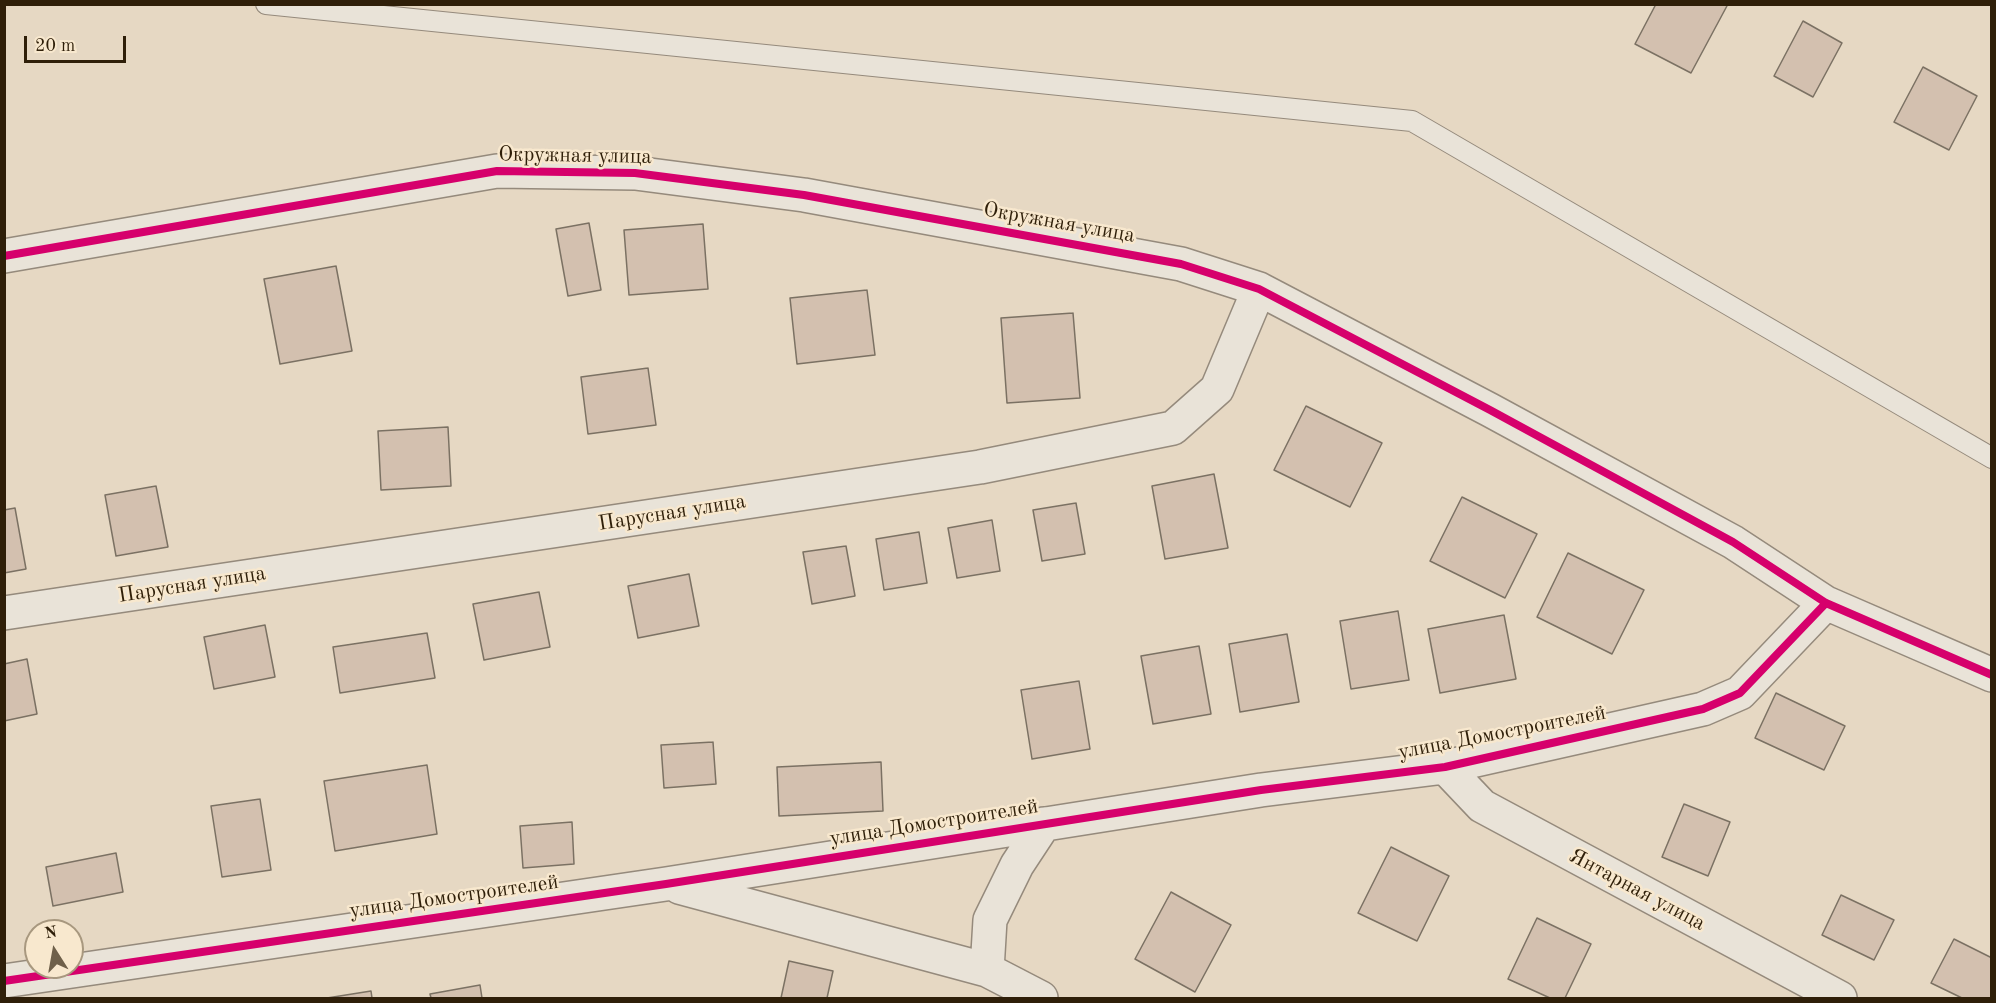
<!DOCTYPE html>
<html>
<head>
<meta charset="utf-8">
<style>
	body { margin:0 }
	#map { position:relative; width:1996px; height:1003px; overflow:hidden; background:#e6d8c3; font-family:"Old Standard TT",serif }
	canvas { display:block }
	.frame { position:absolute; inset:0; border:6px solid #2f1f09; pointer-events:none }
	.north { position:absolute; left:24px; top:919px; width:60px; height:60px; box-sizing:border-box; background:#f8e8ce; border:2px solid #a8987f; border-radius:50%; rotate:349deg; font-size:16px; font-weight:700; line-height:24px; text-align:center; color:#2f1f09 }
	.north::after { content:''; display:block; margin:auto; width:21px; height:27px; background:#6f604a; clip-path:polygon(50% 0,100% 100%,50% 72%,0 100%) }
	.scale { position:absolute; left:24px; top:36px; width:102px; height:27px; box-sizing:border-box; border:3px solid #2f1f09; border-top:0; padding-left:8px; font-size:18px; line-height:21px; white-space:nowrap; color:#2f1f09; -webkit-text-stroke:4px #f8e8ce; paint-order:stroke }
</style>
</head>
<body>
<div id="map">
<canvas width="1996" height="1003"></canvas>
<div class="frame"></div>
<div class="north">N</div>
<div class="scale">20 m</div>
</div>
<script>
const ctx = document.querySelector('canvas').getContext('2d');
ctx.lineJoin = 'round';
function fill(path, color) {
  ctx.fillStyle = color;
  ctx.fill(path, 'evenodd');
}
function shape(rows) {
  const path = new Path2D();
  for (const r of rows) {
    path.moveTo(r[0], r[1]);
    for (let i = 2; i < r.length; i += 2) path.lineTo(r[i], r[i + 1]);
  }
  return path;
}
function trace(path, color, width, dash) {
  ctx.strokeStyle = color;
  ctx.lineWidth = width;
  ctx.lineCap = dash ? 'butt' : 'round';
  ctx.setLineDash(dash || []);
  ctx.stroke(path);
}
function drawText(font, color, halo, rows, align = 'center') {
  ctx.font = font + ' "Old Standard TT",serif';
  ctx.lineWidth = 5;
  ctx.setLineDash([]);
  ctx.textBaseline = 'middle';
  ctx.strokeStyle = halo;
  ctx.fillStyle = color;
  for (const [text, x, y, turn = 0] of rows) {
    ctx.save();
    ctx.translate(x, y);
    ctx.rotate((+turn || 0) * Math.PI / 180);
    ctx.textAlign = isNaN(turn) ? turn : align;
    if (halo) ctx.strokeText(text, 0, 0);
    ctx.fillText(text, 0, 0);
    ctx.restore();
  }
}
const building = shape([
	[1656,4,1728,4,1691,73,1635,44,1656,4],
	[1803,21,1842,43,1813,97,1774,76,1803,21],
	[1923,67,1977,96,1949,150,1894,122,1923,67],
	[589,223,601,290,568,296,556,229,589,223],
	[703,224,708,289,629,295,624,230,703,224],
	[336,266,352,351,280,364,264,279,336,266],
	[867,290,875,355,797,364,790,298,867,290],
	[1073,313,1080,398,1007,403,1001,318,1073,313],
	[648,368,656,425,588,434,581,377,648,368],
	[1306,406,1382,443,1350,507,1274,470,1306,406],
	[448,427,451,486,381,490,378,431,448,427],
	[1214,474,1228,548,1165,559,1152,486,1214,474],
	[156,486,168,547,116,556,105,495,156,486],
	[1462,497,1537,534,1505,598,1430,561,1462,497],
	[1076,503,1085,554,1042,561,1033,510,1076,503],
	[15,508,26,569,4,573,4,510,15,508],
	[992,520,1000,571,957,578,948,528,992,520],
	[919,532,927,583,884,590,876,539,919,532],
	[846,546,855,596,812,604,803,552,846,546],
	[1568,553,1644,590,1612,654,1537,617,1568,553],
	[689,574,699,626,638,638,628,586,689,574],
	[539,592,550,647,484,660,473,604,539,592],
	[1398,611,1409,680,1351,689,1340,621,1398,611],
	[1504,615,1516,679,1440,693,1428,629,1504,615],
	[265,625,275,677,214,689,204,637,265,625],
	[427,633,435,678,340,693,333,647,427,633],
	[1287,634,1299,702,1240,712,1229,644,1287,634],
	[1199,646,1211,714,1153,724,1141,656,1199,646],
	[27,659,37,714,4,721,4,664,27,659],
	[1079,681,1090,749,1032,759,1021,690,1079,681],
	[1776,693,1845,726,1824,770,1755,738,1776,693],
	[713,742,716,784,664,788,661,745,713,742],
	[881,762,883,811,779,816,777,767,881,762],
	[427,765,437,834,335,851,324,781,427,765],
	[260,799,271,870,222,877,211,806,260,799],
	[1684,804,1730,822,1708,876,1662,857,1684,804],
	[572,822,574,864,523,868,520,826,572,822],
	[1391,847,1449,876,1417,941,1358,913,1391,847],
	[116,853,123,892,53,906,46,867,116,853],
	[1171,892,1231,925,1195,992,1135,959,1171,892],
	[1841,895,1894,920,1874,960,1822,935,1841,895],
	[1537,918,1591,944,1565,998,1550,998,1508,979,1537,918],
	[1954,939,1992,958,1992,998,1962,998,1931,983,1954,939],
	[789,961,833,971,827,998,781,998,789,961],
	[480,985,482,998,431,998,430,994,480,985],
	[371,991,372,998,327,998,371,991]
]);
fill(building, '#d3c0af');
trace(building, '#7b7163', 1.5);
const service = shape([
	[266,4,1412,121,1992,458]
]);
const minor = shape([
	[4,256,497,171,635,173,804,195,1181,264,1259,289,1490,410,1733,542,1826,603,1992,675],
	[4,613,980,467,1173,428,1217,389,1259,289],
	[1445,767,1482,806,1840,998],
	[679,887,987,970,1041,998],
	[987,970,990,920,1017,865,1044,824],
	[4,981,666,884,1261,790,1445,767,1703,709,1740,693,1826,603]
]);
trace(service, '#958a7c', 22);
trace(minor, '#958a7c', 36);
trace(service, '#e9e3d8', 20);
trace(minor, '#e9e3d8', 33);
trace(shape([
	[4,256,497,171,635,173,804,195,1181,264,1259,289,1490,410,1733,542,1826,603,1992,675],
	[4,981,666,884,1261,790,1445,767,1703,709,1740,693,1826,603]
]), '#d6006c', 8);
drawText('21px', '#2f1f09', '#f8e8ce', [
	["Окружная улица",575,156,1],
	["Окружная улица",1059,223,10],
	["Парусная улица",672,513,-9],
	["Парусная улица",192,585,-9],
	["улица Домостроителей",1502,733,-11],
	["улица Домостроителей",934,823,-9],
	["Янтарная улица",1637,890,28],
	["улица Домостроителей",454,897,-8]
]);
</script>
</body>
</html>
